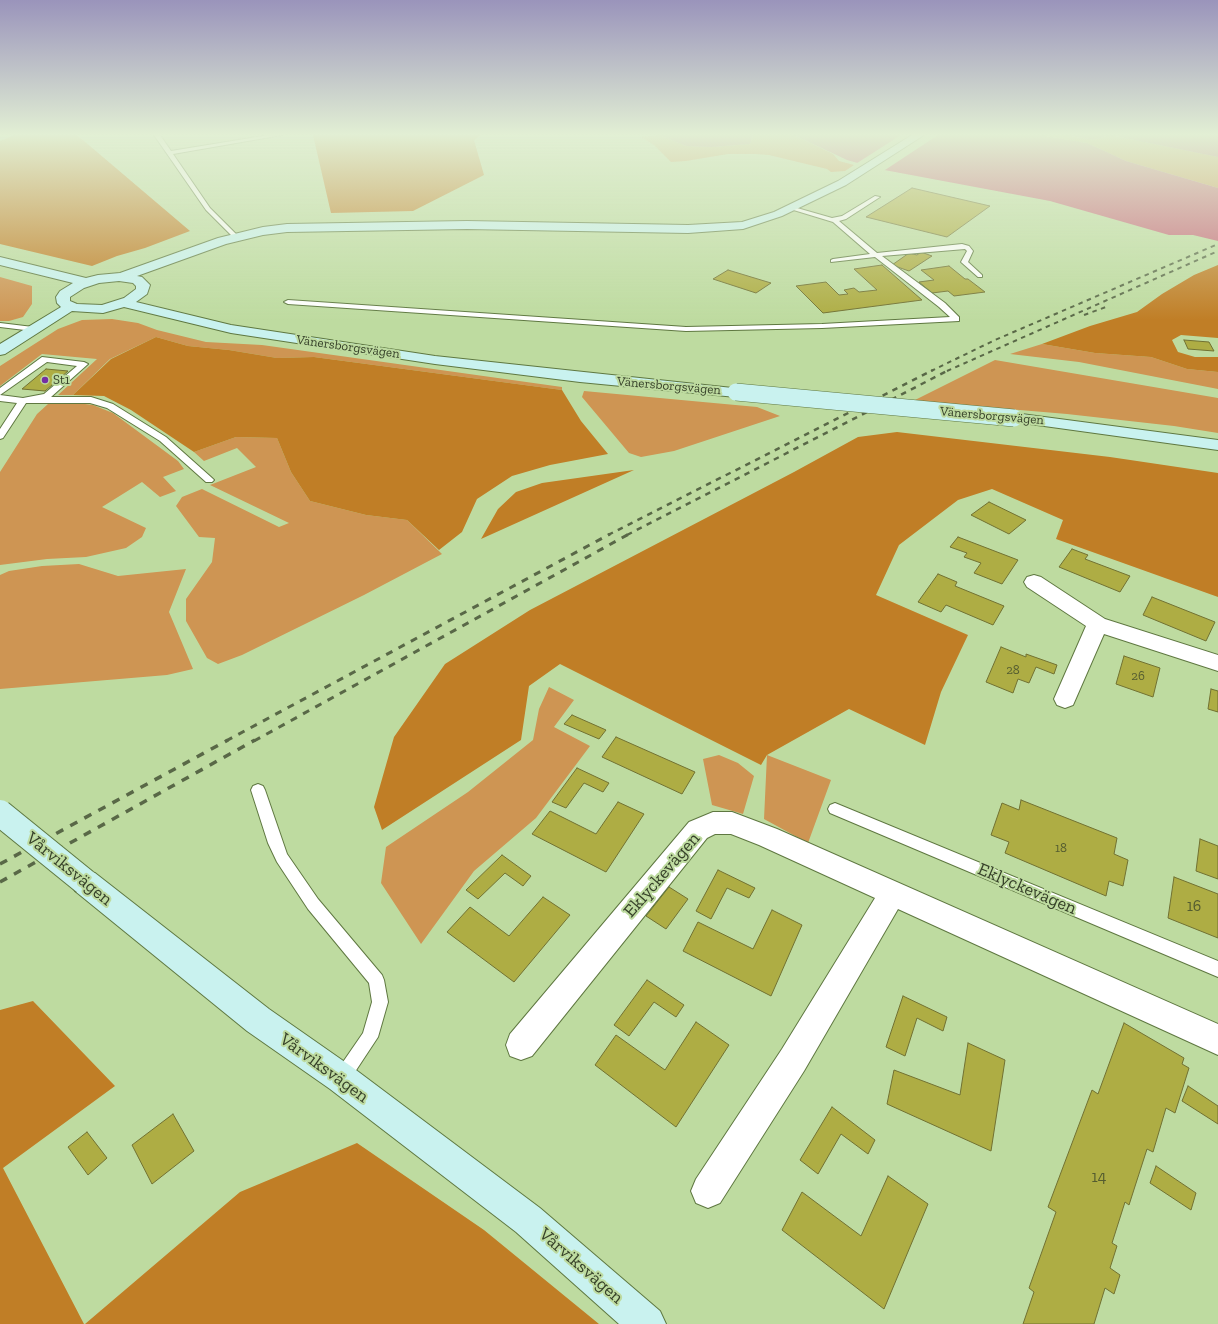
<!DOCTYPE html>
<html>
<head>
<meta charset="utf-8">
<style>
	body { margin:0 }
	canvas { display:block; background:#bedba0 }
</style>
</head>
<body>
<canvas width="1218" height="1324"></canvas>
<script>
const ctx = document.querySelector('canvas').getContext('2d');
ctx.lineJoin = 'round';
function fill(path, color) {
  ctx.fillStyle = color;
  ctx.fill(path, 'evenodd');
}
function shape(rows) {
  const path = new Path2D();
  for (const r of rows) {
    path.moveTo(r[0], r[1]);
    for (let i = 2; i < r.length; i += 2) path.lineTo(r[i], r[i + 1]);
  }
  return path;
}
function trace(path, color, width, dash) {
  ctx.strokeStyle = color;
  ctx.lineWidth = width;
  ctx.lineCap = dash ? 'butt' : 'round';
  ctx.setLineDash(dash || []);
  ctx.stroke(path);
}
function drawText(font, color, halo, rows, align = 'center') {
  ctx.font = font + ' "Zilla Slab",serif';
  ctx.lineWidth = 4;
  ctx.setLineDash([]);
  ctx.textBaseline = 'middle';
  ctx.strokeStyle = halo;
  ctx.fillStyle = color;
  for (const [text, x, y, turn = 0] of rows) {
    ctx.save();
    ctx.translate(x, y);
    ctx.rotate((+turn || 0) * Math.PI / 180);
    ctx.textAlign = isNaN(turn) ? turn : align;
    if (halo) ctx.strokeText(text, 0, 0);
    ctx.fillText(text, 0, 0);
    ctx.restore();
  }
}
fill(shape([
	[659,135,686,146,712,147,750,144,753,135,794,135,833,154,839,161,854,165,845,171,831,172,827,169,769,155,756,154,728,154,686,161,671,162,654,145,641,137],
	[1040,135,1065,135,1094,140,1110,135,1218,157,1218,188,1126,161,1087,143],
	[0,277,32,286,32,304,23,317,9,321,0,321],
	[112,319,138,323,157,330,206,342,262,345,562,387,562,390,314,357,277,358,229,350,188,346,156,337,110,359,73,395,58,395,97,359,42,354,0,386,0,366,58,329,82,320],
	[1042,344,1095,353,1151,357,1187,369,1218,372,1218,389,1079,362,1010,354],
	[995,360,1218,398,1218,433,1174,426,1067,414,913,401],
	[584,391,757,407,780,416,674,451,641,457,629,453,582,397],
	[69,402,93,405,113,413,178,461,184,469,163,477,176,491,160,497,142,482,102,507,146,528,142,537,126,548,86,557,47,559,0,565,0,472,37,414,48,404],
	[236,437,277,438,291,472,310,501,366,515,407,520,442,554,364,595,242,655,218,664,207,658,186,621,186,599,212,562,215,538,199,537,176,506,182,497,202,489,279,527,289,523,210,485,256,467,237,448,204,461,194,452],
	[79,564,118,576,186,569,169,612,193,669,167,675,0,689,0,575,9,571,42,566],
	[549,687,574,700,554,727,590,746,536,818,474,871,421,944,381,883,386,847,468,792,533,740,539,709],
	[719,755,738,763,754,776,743,814,712,805,703,759],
	[767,755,831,780,808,843,764,819]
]), '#ce9553');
fill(shape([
	[14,135,77,135,190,231,145,248,117,256,92,266,0,244,0,141],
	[313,135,481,135,474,140,484,175,413,211,331,213],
	[1218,265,1218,338,1181,335,1172,340,1178,352,1195,357,1218,357,1218,372,1187,369,1151,357,1095,353,1042,344,1090,326,1137,312,1162,294,1194,275],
	[156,337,188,346,229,350,277,358,314,357,562,390,581,421,608,454,550,465,512,476,477,499,462,532,439,550,407,520,366,515,310,501,291,472,277,438,236,437,194,452,131,410,104,396,73,395,111,359],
	[897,432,1110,457,1218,473,1218,597,1056,539,1063,520,992,489,958,500,899,545,876,595,968,635,941,692,925,745,849,709,767,755,761,765,560,664,529,686,521,740,382,830,374,807,394,737,445,664,530,610,794,472,858,437],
	[634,470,481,539,498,509,516,492,542,483],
	[33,1001,115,1086,3,1168,84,1324,0,1324,0,1010],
	[357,1143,484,1230,599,1324,85,1324,240,1192]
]), '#c07e26');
fill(shape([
	[659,135,753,135,750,144,712,147,686,146],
	[794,135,1040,135,1087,143,1126,161,1218,188,1218,241,1193,235,1169,235,1050,201,879,169,847,160],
	[1065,135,1218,135,1218,157,1110,135,1094,140]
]), '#c66377');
fill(shape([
	[901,135,938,135,882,172,854,165]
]), '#bedba0');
const building = shape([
	[912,188,990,206,947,237,866,217,912,188],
	[921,252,932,256,909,271,892,265,909,253,917,255,921,252],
	[882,265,922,300,823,313,796,286,826,282,839,295,848,294,844,290,854,288,859,292,877,290,854,269,882,265],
	[949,266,965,279,968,279,985,292,954,296,948,291,932,293,919,282,934,280,921,270,949,266],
	[728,270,771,283,756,293,713,279,728,270],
	[1184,340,1209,342,1214,351,1188,349,1184,340],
	[46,369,68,371,45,391,22,389,46,369],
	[989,502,1026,520,1009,534,971,515,989,502],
	[958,537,1018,560,1002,584,974,573,981,563,964,557,967,553,950,547,958,537],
	[1072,549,1088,555,1085,559,1130,576,1120,592,1059,567,1072,549],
	[938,574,957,582,955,586,1004,606,993,625,946,605,941,612,918,602,938,574],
	[1152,597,1215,622,1206,641,1143,615,1152,597],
	[1001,647,1026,657,1026,654,1057,665,1054,674,1036,667,1029,683,1018,679,1013,693,986,682,1001,647],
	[1124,656,1160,668,1153,697,1116,684,1124,656],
	[1211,689,1218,691,1218,712,1208,709,1211,689],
	[572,715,606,730,599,739,564,724,572,715],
	[616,737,695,772,682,794,602,757,616,737],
	[577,768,609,783,603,792,584,783,566,808,552,802,577,768],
	[1021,800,1117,838,1114,854,1128,860,1123,886,1109,881,1106,896,1005,853,1009,842,991,835,1002,803,1019,810,1021,800],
	[618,802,644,814,606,872,532,834,550,811,596,834,618,802],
	[1200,839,1218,846,1218,879,1196,871,1200,839],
	[502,855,531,876,523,886,505,873,478,899,466,890,502,855],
	[718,870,755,888,749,898,727,888,711,919,696,911,718,870],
	[1174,877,1218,894,1218,938,1168,918,1174,877],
	[669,887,688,899,666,929,646,916,669,887],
	[543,897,570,915,514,982,447,932,470,907,509,936,543,897],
	[772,910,802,925,771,996,683,951,698,922,753,949,772,910],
	[647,980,684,1005,676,1017,654,1002,629,1036,614,1025,647,980],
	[903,996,947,1017,943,1031,917,1018,905,1056,886,1047,903,996],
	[696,1022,729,1045,676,1127,595,1065,616,1035,665,1070,696,1022],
	[1124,1023,1184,1058,1182,1064,1189,1068,1175,1113,1166,1108,1153,1152,1147,1149,1129,1205,1125,1202,1112,1243,1117,1246,1110,1268,1120,1275,1114,1294,1105,1288,1094,1324,1023,1324,1034,1292,1029,1288,1056,1212,1048,1207,1092,1090,1098,1094,1124,1023],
	[968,1043,1005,1060,991,1151,887,1104,894,1070,960,1095,968,1043],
	[1188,1086,1218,1106,1218,1124,1182,1101,1188,1086],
	[832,1107,875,1140,868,1154,841,1134,818,1174,800,1160,832,1107],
	[173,1114,194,1151,152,1184,132,1145,173,1114],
	[87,1132,107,1158,88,1175,68,1147,87,1132],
	[1156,1166,1196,1193,1191,1210,1150,1183,1156,1166],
	[888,1176,928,1204,884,1309,782,1230,802,1192,861,1236,888,1176]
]);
fill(building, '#aead44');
trace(building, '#717132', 1);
const lane = shape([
	[154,135,160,135,171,151,269,135,282,135,173,154,210,208,238,236,238,238,234,238,206,210,154,135],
	[875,196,880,197,846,219,839,221,877,253,962,244,969,246,973,251,968,262,982,275,982,277,978,277,961,262,967,251,965,249,882,256,945,303,959,317,959,321,822,328,686,331,288,304,284,302,288,300,686,327,822,324,950,317,939,307,875,257,831,262,831,260,833,259,870,254,833,222,787,208,790,206,832,218,842,216,875,196],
	[0,323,33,327,37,329,33,331,0,327,0,323],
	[42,357,84,362,88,364,51,397,91,397,113,404,166,437,212,478,214,480,212,482,206,482,160,441,107,408,90,403,26,403,3,438,0,439,0,429,17,403,0,401,0,395,23,398,44,394,77,366,47,362,0,395,0,388,42,357],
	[258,784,263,786,265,790,287,854,318,899,382,975,384,980,388,1002,378,1037,347,1084,341,1087,335,1084,332,1078,363,1033,372,1002,369,983,308,909,277,862,268,843,251,790,253,786,258,784],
	[835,803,1218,961,1218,977,830,813,828,809,830,805,835,803]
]);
const street = shape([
	[1034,575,1041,577,1105,619,1218,655,1218,671,1104,634,1073,705,1065,708,1057,705,1054,699,1086,626,1027,587,1024,582,1027,577,1034,575],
	[713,812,732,812,777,829,1218,1024,1218,1055,898,909,804,1071,720,1203,708,1208,696,1203,691,1191,696,1179,782,1049,875,898,759,845,731,834,715,834,707,838,532,1056,521,1060,510,1056,506,1045,510,1034,689,822,713,812]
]);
const secondary = shape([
	[912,135,924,135,846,185,782,216,743,229,688,233,467,229,287,232,263,235,226,244,137,276,142,277,150,285,147,294,136,302,231,325,435,356,742,389,744,392,742,395,736,397,580,382,435,364,231,333,124,307,103,313,72,311,5,354,0,355,0,344,61,307,57,303,56,297,60,291,73,283,0,265,0,257,86,278,98,275,120,273,218,238,263,227,287,224,467,221,688,225,742,222,774,212,838,181,912,135],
	[119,281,133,283,136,286,136,289,124,298,102,305,77,304,70,301,70,297,84,288,99,283,119,281],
	[1014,413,1218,440,1218,450,1008,421,1006,418,1008,415,1014,413],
	[85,870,95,873,269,1009,352,1067,540,1208,660,1311,666,1324,619,1324,516,1232,330,1089,247,1031,75,891,71,882,75,873,85,870]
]);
trace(lane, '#5f7841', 2);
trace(street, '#5f7841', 2);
trace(secondary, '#5f7841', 2);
fill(lane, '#fff');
fill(street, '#fff');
fill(secondary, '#c9f2ef');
trace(shape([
	[1084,315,1106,307],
	[931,371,995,340,1218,244],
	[947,371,1218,251]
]), '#596847', 2, [4.5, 4.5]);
trace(shape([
	[608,535,933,370],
	[627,535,949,370]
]), '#596847', 2.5, [5.5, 5.5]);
trace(shape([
	[226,741,610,534],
	[254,741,629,534]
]), '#596847', 3, [7, 7]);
trace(shape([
	[0,864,228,740],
	[0,882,255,740]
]), '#596847', 3.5, [8, 8]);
const secondaryBridgeFar1 = shape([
	[736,392,1014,418]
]);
const secondaryBridge = shape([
	[0,813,85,882]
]);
trace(secondaryBridgeFar1, '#5f7841', 18, []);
trace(secondaryBridge, '#5f7841', 28, []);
trace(secondaryBridgeFar1, '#c9f2ef', 17);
trace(secondaryBridge, '#c9f2ef', 26);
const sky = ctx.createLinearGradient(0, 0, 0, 320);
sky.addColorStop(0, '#9a94bb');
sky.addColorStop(0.42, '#e2efd4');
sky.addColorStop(1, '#e2efd400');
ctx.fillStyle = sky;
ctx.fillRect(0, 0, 1218, 320);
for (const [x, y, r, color] of [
	[45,380,4,"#752fa3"]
]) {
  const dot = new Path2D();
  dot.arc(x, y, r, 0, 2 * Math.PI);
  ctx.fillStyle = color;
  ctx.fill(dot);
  trace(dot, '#bedba0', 1.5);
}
drawText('13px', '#364129', '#bedba0', [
	["Vänersborgsvägen",348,347,8],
	["Vänersborgsvägen",669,386,5],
	["Vänersborgsvägen",992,416,5]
]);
drawText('13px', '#364129', '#bedba0', [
	["St1",53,380]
], 'left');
drawText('13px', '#545c30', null, [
	["28",1013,670],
	["26",1138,676],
	["18",1061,848]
]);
drawText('16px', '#545c30', null, [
	["16",1194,906],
	["14",1099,1177]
]);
drawText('18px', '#364129', '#bedba0', [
	["Vårviksvägen",69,869,39],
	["Eklyckevägen",662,875,-49],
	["Eklyckevägen",1027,889,23],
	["Vårviksvägen",324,1068,36],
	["Vårviksvägen",581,1266,41]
]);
</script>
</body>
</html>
